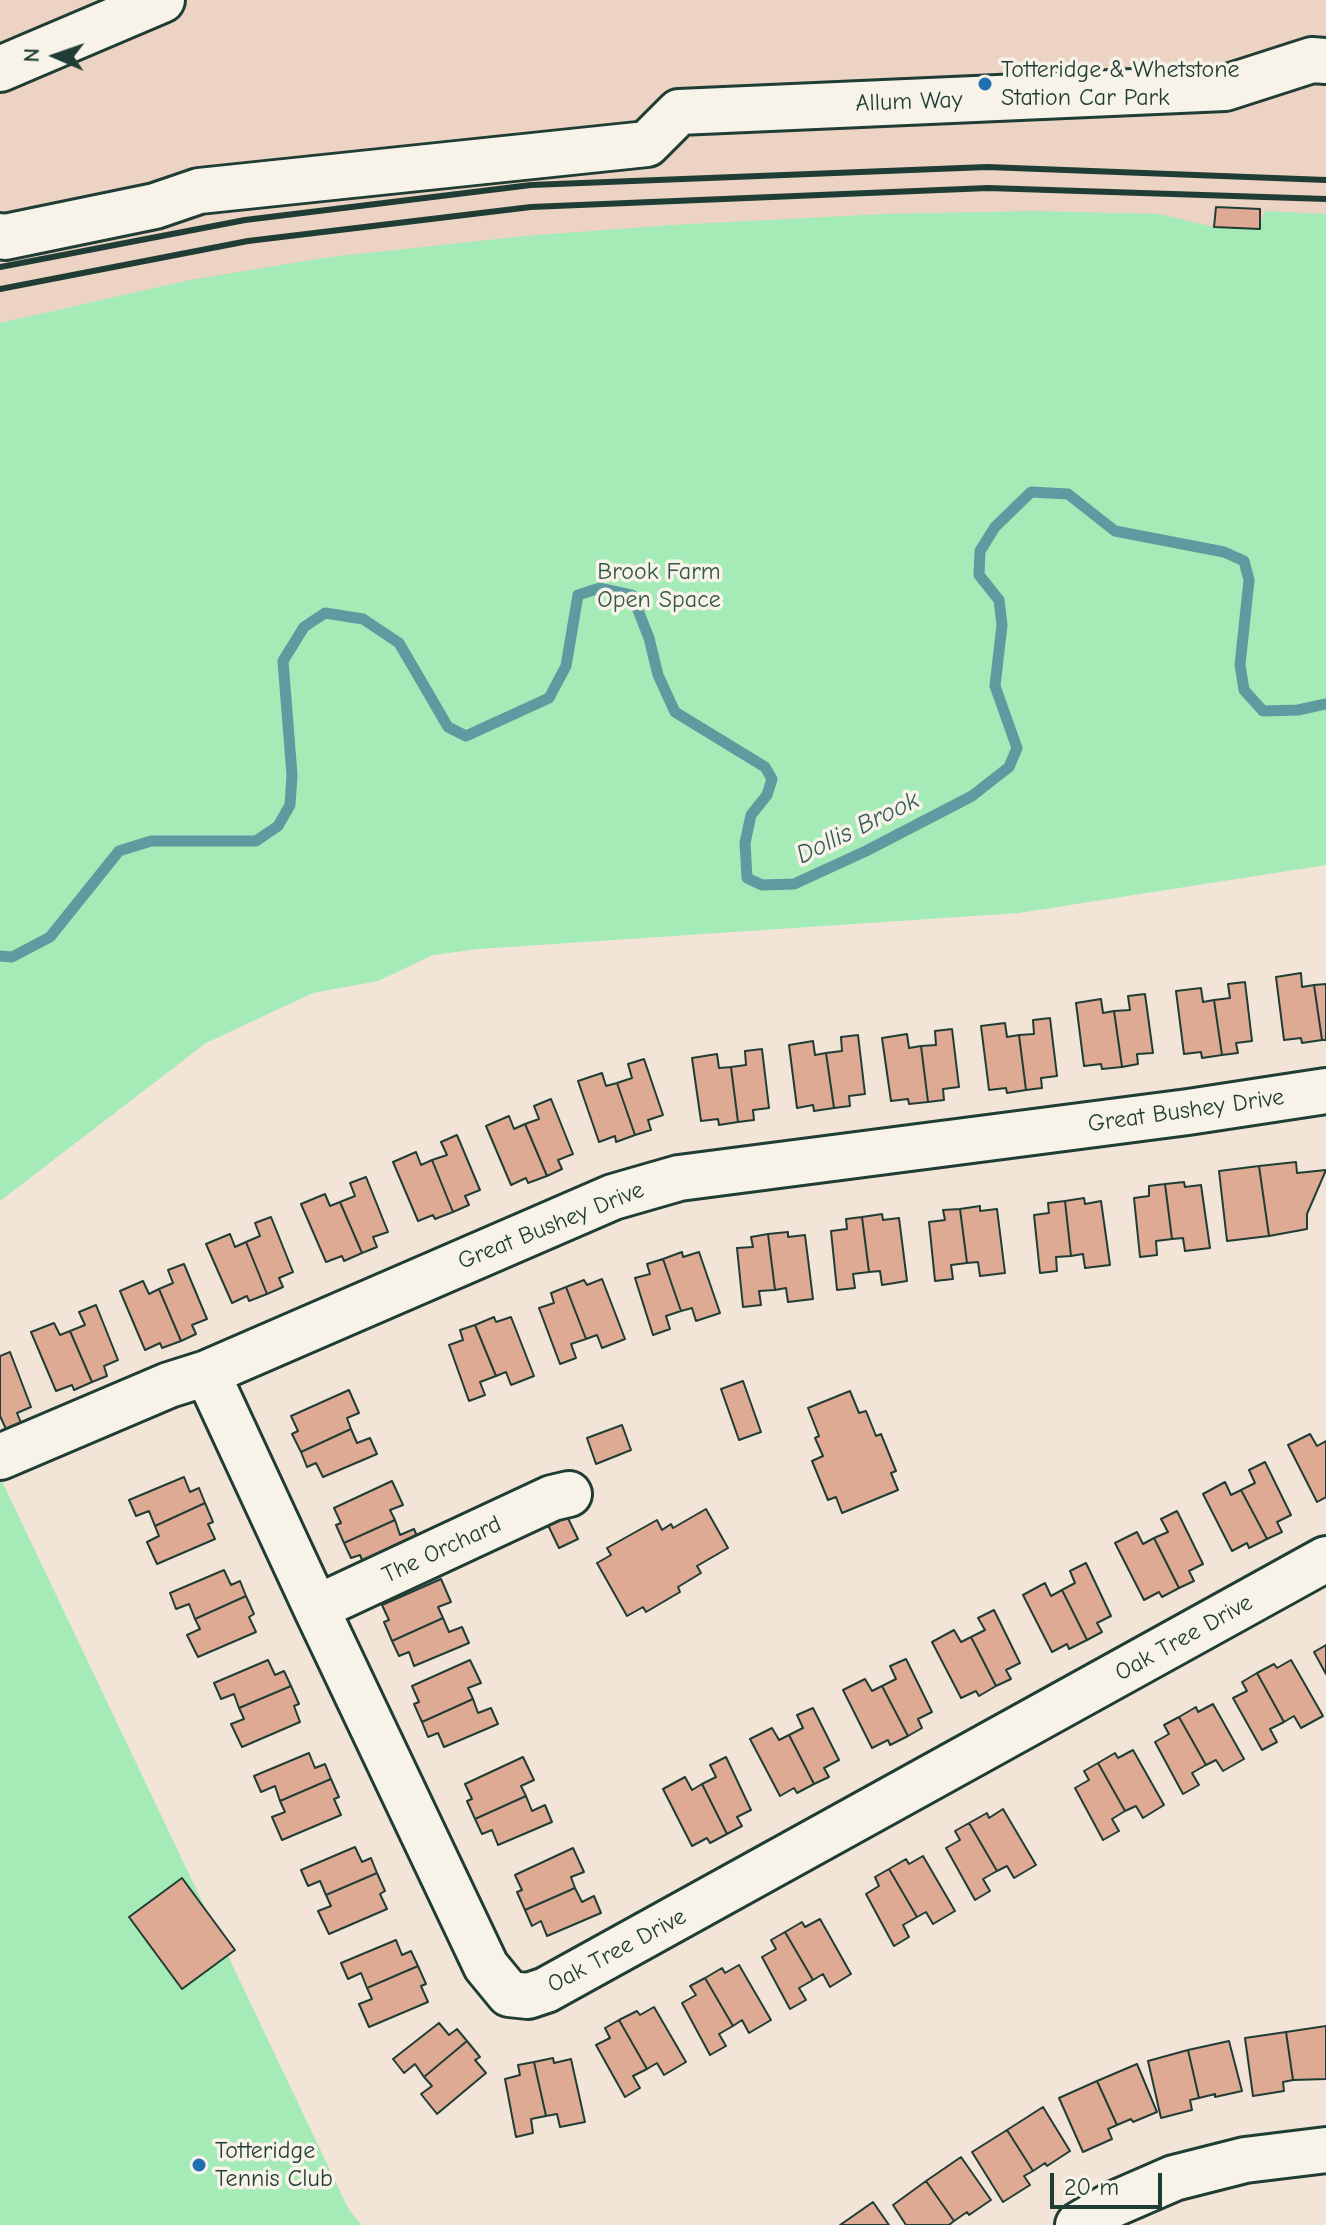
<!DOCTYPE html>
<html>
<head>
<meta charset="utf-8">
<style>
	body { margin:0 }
	#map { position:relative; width:1326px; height:2225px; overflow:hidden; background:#f2e4d7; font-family:"Comic Neue",sans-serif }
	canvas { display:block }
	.north { position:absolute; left:16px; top:16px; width:80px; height:80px; -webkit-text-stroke:6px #f7f3e8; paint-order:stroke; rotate:272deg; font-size:22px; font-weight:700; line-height:32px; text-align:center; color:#1f3d34 }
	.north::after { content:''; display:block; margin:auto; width:28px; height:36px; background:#1f3d34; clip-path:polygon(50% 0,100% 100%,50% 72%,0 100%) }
	.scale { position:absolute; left:1050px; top:2173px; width:112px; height:36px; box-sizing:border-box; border:4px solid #1f3d34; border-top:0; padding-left:10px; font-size:24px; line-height:28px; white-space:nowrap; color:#1f3d34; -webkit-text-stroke:6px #f7f3e8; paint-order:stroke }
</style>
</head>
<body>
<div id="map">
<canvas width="1326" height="2225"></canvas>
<div class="north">N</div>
<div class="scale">20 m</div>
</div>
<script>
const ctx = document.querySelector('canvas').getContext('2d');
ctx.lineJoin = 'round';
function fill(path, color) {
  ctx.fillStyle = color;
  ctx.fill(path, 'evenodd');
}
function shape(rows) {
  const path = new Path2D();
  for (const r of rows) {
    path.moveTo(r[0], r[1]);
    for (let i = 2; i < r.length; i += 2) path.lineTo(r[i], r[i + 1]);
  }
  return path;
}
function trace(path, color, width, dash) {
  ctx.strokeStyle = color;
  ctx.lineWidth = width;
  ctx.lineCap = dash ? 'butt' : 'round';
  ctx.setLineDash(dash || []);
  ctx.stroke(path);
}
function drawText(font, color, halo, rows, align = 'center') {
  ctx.font = font + ' "Comic Neue",sans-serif';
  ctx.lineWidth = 7;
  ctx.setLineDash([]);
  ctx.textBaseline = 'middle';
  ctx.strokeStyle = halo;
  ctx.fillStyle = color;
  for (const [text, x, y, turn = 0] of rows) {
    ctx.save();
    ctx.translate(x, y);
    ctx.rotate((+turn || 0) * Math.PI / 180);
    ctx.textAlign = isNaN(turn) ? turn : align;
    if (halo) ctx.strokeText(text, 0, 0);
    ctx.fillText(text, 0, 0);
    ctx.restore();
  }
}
fill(shape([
	[0,0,1326,0,1326,237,257,275,65,308,0,324]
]), '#ecd3c3');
fill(shape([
	[1034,211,1159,214,1214,227,1259,229,1265,211,1326,214,1326,865,1019,913,479,949,433,955,378,981,313,993,206,1043,0,1201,0,323,190,280,330,257,525,236,672,225,884,214],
	[0,1477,348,2208,361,2225,0,2225]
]), '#a5ebb7');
trace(shape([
	[0,956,12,957,50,937,119,851,151,841,256,841,278,826,290,805,292,775,283,661,304,627,325,613,363,619,399,643,448,727,466,736,549,698,566,666,578,595,600,588,632,595,649,638,658,675,675,712,765,767,772,779,767,795,751,815,745,843,747,878,762,885,794,884,866,851,972,796,1009,767,1017,748,995,686,1002,625,999,600,979,575,980,551,995,527,1031,492,1068,494,1115,531,1224,552,1244,561,1249,580,1240,665,1244,690,1263,711,1298,710,1326,704]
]), '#5f9aa1', 11);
const building = shape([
	[1216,207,1260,209,1260,229,1214,227,1216,207],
	[1301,973,1302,987,1314,985,1322,1040,1302,1043,1301,1038,1284,1040,1276,977,1301,973],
	[1245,982,1252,1041,1236,1043,1238,1053,1222,1055,1214,1000,1230,998,1228,984,1245,982],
	[1326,984,1326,1040,1322,1040,1314,985,1326,984],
	[1201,988,1203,1002,1214,1000,1222,1055,1202,1058,1201,1052,1184,1054,1176,991,1201,988],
	[1145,994,1153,1053,1137,1054,1138,1064,1122,1067,1114,1011,1130,1010,1128,996,1145,994],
	[1101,999,1103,1013,1114,1011,1122,1067,1102,1069,1101,1064,1084,1066,1076,1003,1101,999],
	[1050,1018,1057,1076,1041,1078,1042,1088,1026,1090,1019,1035,1034,1034,1033,1020,1050,1018],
	[1005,1023,1007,1037,1019,1035,1026,1090,1007,1093,1006,1088,989,1090,981,1026,1005,1023],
	[952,1029,959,1087,943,1089,944,1100,928,1102,921,1046,936,1045,935,1031,952,1029],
	[907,1034,909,1048,921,1046,928,1102,909,1104,908,1099,891,1101,882,1038,907,1034],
	[858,1035,865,1094,849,1096,850,1106,834,1108,826,1053,842,1051,841,1037,858,1035],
	[813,1041,815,1055,826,1053,834,1108,814,1111,813,1105,797,1108,789,1045,813,1041],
	[762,1049,769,1108,753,1110,754,1120,738,1122,731,1067,746,1065,745,1051,762,1049],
	[717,1054,719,1068,731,1067,738,1122,719,1125,718,1119,701,1121,692,1058,717,1054],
	[644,1059,663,1115,648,1120,651,1130,635,1135,617,1083,632,1078,628,1064,644,1059],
	[602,1073,606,1086,617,1083,635,1135,616,1142,615,1136,599,1142,578,1081,602,1073],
	[551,1099,573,1154,558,1160,562,1169,547,1176,525,1124,539,1119,534,1106,551,1099],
	[509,1116,514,1129,525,1124,547,1176,528,1183,526,1178,511,1185,486,1126,509,1116],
	[457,1135,480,1190,465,1196,469,1205,453,1212,432,1160,447,1155,441,1142,457,1135],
	[416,1152,421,1165,432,1160,453,1212,435,1219,433,1215,418,1221,393,1162,416,1152],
	[1296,1162,1297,1173,1326,1170,1307,1214,1307,1229,1269,1236,1259,1166,1296,1162],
	[1259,1166,1269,1236,1227,1241,1219,1171,1259,1166],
	[366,1177,388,1232,373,1237,377,1247,362,1253,340,1202,355,1196,350,1183,366,1177],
	[1184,1182,1185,1187,1201,1185,1210,1248,1185,1251,1183,1238,1172,1239,1165,1184,1184,1182],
	[1165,1184,1172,1239,1156,1241,1157,1255,1140,1257,1134,1198,1149,1196,1149,1186,1165,1184],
	[325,1194,330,1206,340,1202,362,1253,344,1261,342,1256,326,1262,301,1204,325,1194],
	[1084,1198,1085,1204,1101,1201,1110,1265,1085,1268,1083,1254,1071,1256,1065,1201,1084,1198],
	[1065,1201,1071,1256,1056,1257,1057,1271,1040,1273,1034,1215,1049,1213,1048,1203,1065,1201],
	[980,1206,980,1211,997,1209,1005,1273,980,1276,978,1262,967,1263,960,1209,980,1206],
	[960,1209,967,1263,951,1265,953,1279,935,1281,929,1222,945,1220,943,1210,960,1209],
	[882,1214,883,1220,899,1218,907,1281,882,1285,880,1271,869,1272,862,1217,882,1214],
	[271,1217,293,1272,279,1278,283,1287,267,1294,246,1242,260,1236,255,1223,271,1217],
	[862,1217,869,1272,853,1274,855,1288,837,1290,831,1231,847,1229,846,1219,862,1217],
	[788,1232,788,1237,805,1235,813,1299,788,1302,786,1288,775,1290,768,1234,788,1232],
	[230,1234,235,1247,246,1242,267,1294,249,1301,247,1296,232,1303,206,1244,230,1234],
	[768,1234,775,1290,759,1291,761,1305,743,1307,737,1248,753,1247,751,1237,768,1234],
	[682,1252,683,1257,699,1252,720,1313,696,1321,692,1308,681,1311,663,1259,682,1252],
	[663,1259,681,1311,666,1316,670,1329,653,1335,635,1278,650,1274,647,1264,663,1259],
	[184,1264,207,1319,192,1325,196,1334,181,1341,159,1289,173,1283,168,1270,184,1264],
	[602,1279,625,1339,602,1348,597,1335,586,1339,566,1287,584,1280,587,1285,602,1279],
	[143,1281,149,1294,159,1289,181,1341,162,1348,160,1343,145,1350,120,1291,143,1281],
	[566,1287,586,1339,571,1344,576,1358,560,1364,539,1308,554,1303,551,1293,566,1287],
	[96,1305,118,1360,104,1366,107,1376,92,1382,70,1331,85,1325,79,1312,96,1305],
	[494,1317,496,1322,511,1317,534,1376,511,1385,506,1372,496,1376,475,1325,494,1317],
	[54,1323,60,1335,70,1331,92,1382,74,1390,72,1385,56,1391,31,1332,54,1323],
	[475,1325,496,1376,480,1382,485,1395,469,1401,449,1345,463,1340,460,1330,475,1325],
	[10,1352,31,1407,17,1413,21,1423,6,1429,0,1416,0,1356,10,1352],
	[743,1381,761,1432,739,1440,721,1389,743,1381],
	[349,1390,359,1413,347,1418,351,1429,301,1452,292,1434,298,1431,291,1416,349,1390],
	[850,1391,859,1413,866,1411,876,1436,881,1434,896,1471,891,1473,898,1490,842,1513,836,1497,828,1500,812,1461,823,1456,815,1438,819,1436,808,1408,850,1391],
	[622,1425,631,1450,596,1464,587,1438,622,1425],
	[351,1429,357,1443,370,1438,377,1454,323,1477,316,1463,307,1467,301,1452,351,1429],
	[1310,1434,1317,1446,1326,1441,1326,1497,1317,1502,1288,1445,1310,1434],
	[1265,1462,1291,1515,1277,1522,1282,1532,1267,1539,1241,1490,1255,1483,1249,1470,1265,1462],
	[184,1477,190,1492,199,1488,205,1503,155,1526,149,1511,136,1516,129,1500,184,1477],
	[392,1481,403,1505,390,1510,395,1520,344,1543,336,1525,341,1523,334,1508,392,1481],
	[1225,1482,1231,1495,1241,1490,1267,1539,1249,1548,1247,1543,1232,1551,1203,1494,1225,1482],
	[205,1503,213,1522,208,1524,215,1539,157,1564,147,1542,159,1536,155,1526,205,1503],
	[706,1509,728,1548,697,1566,701,1573,678,1587,680,1592,646,1612,643,1607,627,1616,597,1563,611,1555,607,1548,657,1520,662,1530,671,1524,673,1528,706,1509],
	[564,1510,578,1539,559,1548,545,1519,564,1510],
	[1177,1511,1203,1564,1189,1571,1194,1581,1179,1588,1154,1538,1168,1532,1161,1519,1177,1511],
	[395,1520,400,1535,414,1529,421,1546,366,1569,360,1555,351,1558,344,1543,395,1520],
	[1137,1532,1143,1544,1154,1538,1179,1588,1162,1597,1159,1592,1144,1600,1115,1543,1137,1532],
	[1086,1563,1111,1616,1097,1623,1102,1632,1087,1640,1062,1590,1075,1583,1070,1571,1086,1563],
	[224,1570,231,1585,240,1581,246,1596,195,1619,189,1604,176,1609,170,1593,224,1570],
	[441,1579,451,1602,438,1607,443,1618,392,1641,384,1622,389,1620,382,1605,441,1579],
	[1045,1583,1051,1596,1062,1590,1087,1640,1069,1649,1067,1644,1052,1652,1023,1595,1045,1583],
	[246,1596,254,1614,249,1617,256,1632,198,1657,187,1635,200,1629,195,1619,246,1596],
	[994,1610,1020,1663,1006,1670,1011,1679,996,1686,971,1637,985,1630,978,1618,994,1610],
	[443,1618,449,1632,462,1627,469,1643,414,1666,409,1652,399,1656,392,1641,443,1618],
	[954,1630,961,1642,971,1637,996,1686,979,1696,976,1691,961,1698,932,1642,954,1630],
	[1326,1645,1326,1674,1314,1652,1326,1645],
	[906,1659,932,1712,918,1719,922,1728,908,1736,882,1686,896,1679,890,1666,906,1659],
	[268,1660,275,1675,284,1671,291,1686,239,1708,234,1694,221,1699,214,1683,268,1660],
	[470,1660,481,1683,468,1688,473,1699,422,1722,414,1704,419,1702,412,1686,470,1660],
	[1291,1660,1323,1716,1301,1728,1294,1716,1284,1722,1257,1673,1274,1664,1277,1668,1291,1660],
	[1257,1673,1284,1722,1270,1729,1277,1742,1262,1750,1233,1698,1247,1691,1242,1682,1257,1673],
	[865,1679,872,1691,882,1686,908,1736,890,1745,888,1740,872,1748,843,1690,865,1679],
	[291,1686,299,1704,294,1706,300,1722,242,1747,231,1724,244,1719,239,1708,291,1686],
	[473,1699,478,1713,491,1708,498,1724,444,1747,438,1733,428,1737,422,1722,473,1699],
	[1213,1704,1244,1759,1223,1771,1216,1760,1206,1765,1179,1717,1196,1707,1198,1712,1213,1704],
	[813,1708,839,1760,824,1768,829,1777,814,1784,789,1735,803,1728,797,1715,813,1708],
	[1179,1717,1206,1765,1192,1773,1199,1785,1183,1794,1155,1742,1169,1734,1164,1725,1179,1717],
	[772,1728,779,1740,789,1735,814,1784,797,1793,794,1788,780,1796,750,1739,772,1728],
	[1133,1750,1164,1805,1143,1818,1136,1806,1125,1811,1098,1763,1115,1753,1118,1758,1133,1750],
	[309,1753,315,1768,325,1764,331,1779,280,1801,275,1786,261,1792,254,1776,309,1753],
	[523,1757,534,1780,521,1786,526,1796,475,1819,467,1801,472,1799,465,1784,523,1757],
	[726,1757,751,1810,737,1817,742,1826,727,1834,702,1784,716,1777,710,1765,726,1757],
	[1098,1763,1125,1811,1112,1819,1119,1831,1103,1840,1075,1788,1089,1780,1084,1771,1098,1763],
	[685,1777,692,1790,702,1784,727,1834,710,1843,707,1838,692,1846,663,1789,685,1777],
	[331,1779,339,1797,334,1799,341,1815,282,1840,272,1817,285,1812,280,1801,331,1779],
	[526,1796,532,1811,545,1805,552,1822,498,1845,492,1830,482,1834,475,1819,526,1796],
	[1003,1809,1036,1865,1014,1878,1007,1866,997,1871,969,1823,987,1813,989,1818,1003,1809],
	[969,1823,997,1871,983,1879,990,1891,975,1900,946,1848,960,1840,955,1831,969,1823],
	[355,1847,362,1862,371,1858,377,1873,326,1895,320,1881,308,1886,301,1870,355,1847],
	[573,1848,584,1872,571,1877,575,1888,525,1910,517,1892,522,1890,515,1875,573,1848],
	[923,1856,955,1911,933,1924,926,1912,917,1917,889,1869,906,1859,909,1864,923,1856],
	[889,1869,917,1917,903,1925,909,1937,894,1946,866,1894,879,1886,875,1877,889,1869],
	[377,1873,385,1891,380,1894,387,1909,329,1934,318,1911,331,1906,326,1895,377,1873],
	[182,1878,235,1950,182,1989,129,1917,182,1878],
	[575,1888,582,1902,594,1896,601,1913,547,1936,541,1921,532,1926,525,1910,575,1888],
	[820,1919,851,1974,830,1987,823,1974,813,1980,785,1932,802,1922,805,1927,820,1919],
	[785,1932,813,1980,799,1988,806,2000,790,2009,762,1957,776,1949,771,1940,785,1932],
	[396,1940,402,1955,411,1951,418,1966,367,1988,361,1973,348,1979,341,1963,396,1940],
	[739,1965,771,2020,749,2033,742,2020,733,2026,705,1978,722,1968,725,1973,739,1965],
	[418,1966,426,1984,421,1986,428,2002,369,2027,359,2004,372,1999,367,1988,418,1966],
	[705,1978,733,2026,719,2034,726,2046,710,2055,682,2003,696,1995,690,1986,705,1978],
	[654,2007,686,2062,664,2075,657,2063,647,2069,619,2020,637,2011,640,2015,654,2007],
	[619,2020,647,2069,633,2076,640,2088,625,2097,596,2045,610,2038,605,2028,619,2020],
	[439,2023,449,2035,457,2029,467,2041,424,2077,415,2064,404,2073,393,2059,439,2023],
	[1326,2026,1326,2079,1293,2080,1286,2032,1326,2026],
	[1286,2032,1293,2080,1283,2082,1284,2091,1253,2096,1245,2038,1286,2032],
	[467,2041,480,2057,475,2060,486,2073,437,2114,421,2094,432,2086,424,2077,467,2041],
	[1229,2041,1242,2091,1215,2097,1215,2094,1199,2098,1188,2050,1229,2041],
	[1188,2050,1199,2098,1190,2100,1192,2110,1161,2118,1148,2061,1188,2050],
	[553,2058,554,2063,571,2059,585,2122,560,2127,557,2114,546,2116,534,2062,553,2058],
	[534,2062,546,2116,531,2119,533,2133,516,2137,505,2079,520,2075,518,2065,534,2062],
	[1137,2064,1157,2112,1133,2122,1131,2119,1117,2125,1097,2081,1137,2064],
	[1097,2081,1117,2125,1108,2129,1112,2139,1083,2152,1059,2098,1097,2081],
	[1043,2107,1070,2151,1047,2166,1045,2163,1033,2171,1007,2130,1043,2107],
	[1007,2130,1033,2171,1024,2176,1030,2185,1003,2202,972,2152,1007,2130],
	[961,2157,991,2200,969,2215,967,2212,954,2221,926,2181,961,2157],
	[926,2181,954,2221,949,2225,906,2225,893,2205,926,2181],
	[873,2202,889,2225,840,2225,873,2202]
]);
fill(building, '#dfaa93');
trace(building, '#1f3d34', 2);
const minor = shape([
	[0,69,162,0],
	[0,236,5,237,155,206,199,191,647,144,679,112,1225,88,1312,60,1326,61],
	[207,1373,316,1608,486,1966,509,1994,528,1996,546,1990,1326,1559],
	[0,1457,169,1385,207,1373,613,1197,679,1178,1188,1112,1326,1091],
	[316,1608,552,1498,569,1494],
	[1078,2225,1112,2205,1174,2178,1245,2160,1326,2150]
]);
trace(minor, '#1f3d34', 50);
trace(minor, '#f7f3e8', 44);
trace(shape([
	[0,267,245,220,531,185,987,167,1326,180],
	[0,289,248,241,531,207,988,188,1326,199]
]), '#1f3d34', 6);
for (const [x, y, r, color] of [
	[985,84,8,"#1f6fb2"],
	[199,2165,8,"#1f6fb2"]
]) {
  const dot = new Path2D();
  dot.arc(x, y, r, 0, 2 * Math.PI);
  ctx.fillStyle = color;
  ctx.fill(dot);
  trace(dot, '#f7f3e8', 3);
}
drawText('24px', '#1f3d34', '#f7f3e8', [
	["Totteridge & Whetstone",1001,70],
	["Station Car Park",1001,98],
	["Totteridge",215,2151],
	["Tennis Club",215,2179]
], 'left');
drawText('24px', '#1f3d34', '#f7f3e8', [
	["Allum Way",909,102,-2],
	["Great Bushey Drive",1186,1111,-8],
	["Great Bushey Drive",551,1226,-22],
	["The Orchard",442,1550,-25],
	["Oak Tree Drive",1184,1638,-29],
	["Oak Tree Drive",617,1951,-28]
]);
drawText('24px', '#335748', '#f7f3e8', [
	["Brook Farm",659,572],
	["Open Space",659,600]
]);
drawText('italic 26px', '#345c58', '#f7f3e8', [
	["Dollis Brook",858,828,-26]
]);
</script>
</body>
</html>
